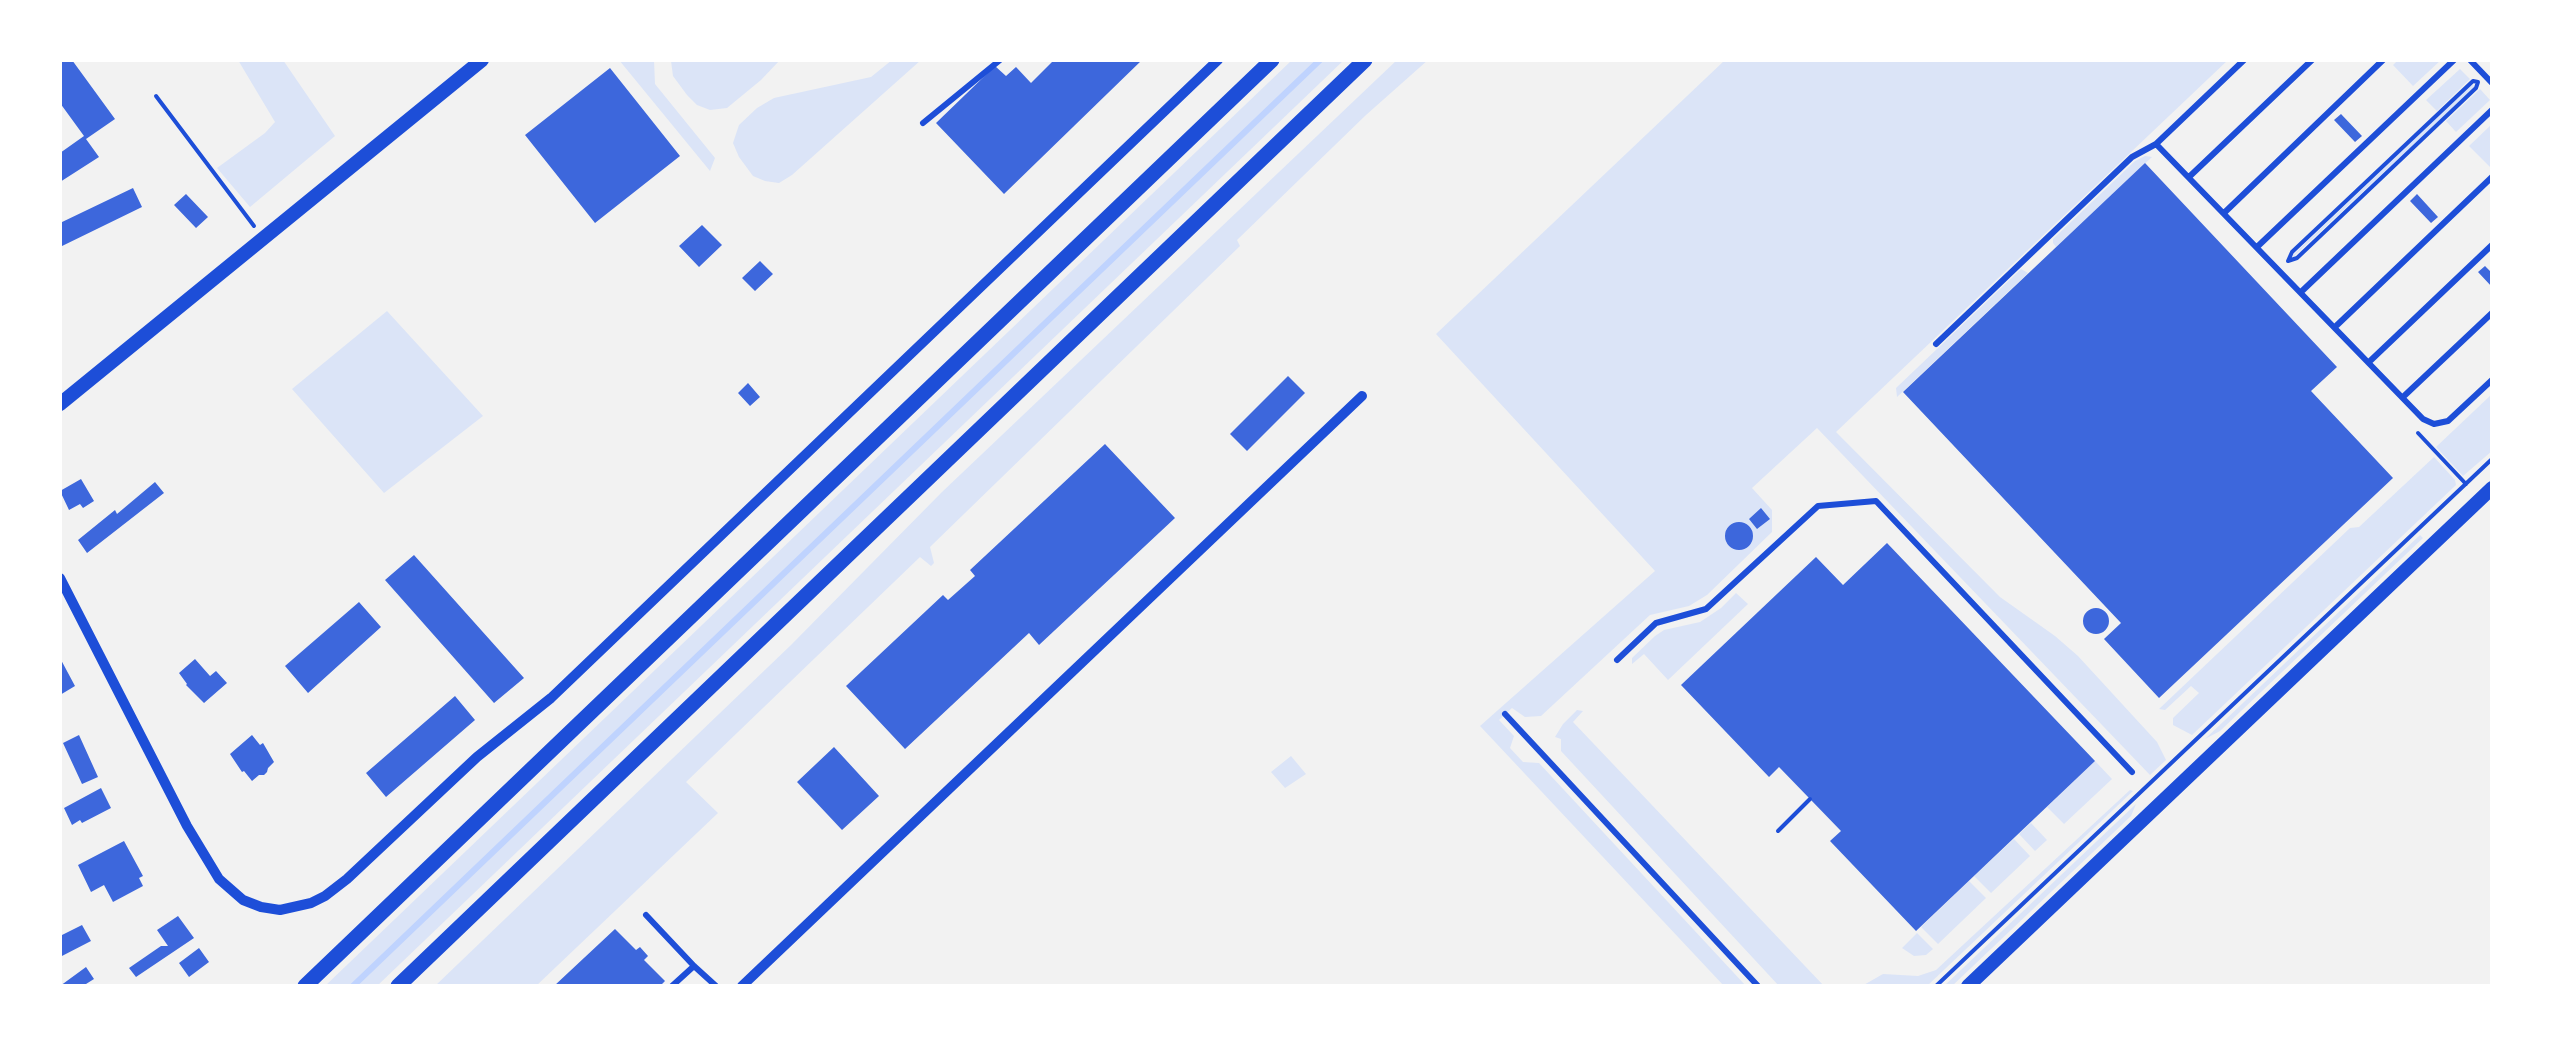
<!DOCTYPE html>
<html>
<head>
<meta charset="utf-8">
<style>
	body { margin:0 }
	#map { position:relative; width:2552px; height:1046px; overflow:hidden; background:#f2f2f2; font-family:Montserrat,sans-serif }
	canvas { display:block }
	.frame { position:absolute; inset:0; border:62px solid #fff; pointer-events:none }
</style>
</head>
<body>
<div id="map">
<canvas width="2552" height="1046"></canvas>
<div class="frame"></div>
</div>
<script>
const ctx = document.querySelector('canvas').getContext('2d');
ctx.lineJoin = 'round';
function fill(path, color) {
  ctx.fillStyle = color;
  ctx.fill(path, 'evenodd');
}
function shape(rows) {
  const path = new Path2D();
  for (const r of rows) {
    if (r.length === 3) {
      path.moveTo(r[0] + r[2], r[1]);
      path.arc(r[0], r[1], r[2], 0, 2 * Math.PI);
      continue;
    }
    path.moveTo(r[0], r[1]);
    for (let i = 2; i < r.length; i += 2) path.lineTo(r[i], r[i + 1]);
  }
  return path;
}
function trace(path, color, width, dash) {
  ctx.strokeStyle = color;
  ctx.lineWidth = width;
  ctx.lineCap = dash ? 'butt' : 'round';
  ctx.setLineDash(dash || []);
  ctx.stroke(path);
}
fill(shape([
	[238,60,283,60,335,136,250,207,217,168,265,133,275,122],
	[619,60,654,60,655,84,715,158,710,171],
	[780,60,761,80,727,108,710,110,697,105,687,95,673,76,671,61],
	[892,60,921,60,792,175,779,183,765,181,753,176,739,157,733,143,739,125,757,108,774,98,871,77],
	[1292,60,1344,60,377,986,325,986],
	[1397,60,1428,60,1366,115,1237,240,1240,246,930,547,934,563,931,566,920,557,686,782,718,813,536,986,435,986,791,645,942,492],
	[1725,60,2228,60,1836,432,2000,597,2055,636,2078,656,2157,742,2166,760,2150,775,1817,428,1752,488,1772,510,1772,532,1707,595,1689,606,1650,615,1541,716,1525,717,1512,708,1499,720,1514,736,1510,748,1523,762,1539,763,1746,986,1724,986,1480,726,1655,571,1436,334],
	[2398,60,2441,60,2413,86,2393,65],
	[2460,69,2470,79,2437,111,2426,100],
	[2472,84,2475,87,2291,259,2291,257],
	[2480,89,2490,100,2456,132,2446,121],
	[2492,124,2492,165,2490,167,2469,146],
	[2145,156,2152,157,2056,247,2053,243,2053,239,2135,161],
	[2021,269,2028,273,1897,397,1896,388],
	[387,311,483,416,384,493,292,389],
	[2492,394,2492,451,2463,476,2436,447],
	[2434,457,2455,480,2456,485,2192,735,2173,725,2173,718,2199,693,2191,686,2165,710,2159,709,2350,528,2359,527],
	[2420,535,2423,538,2220,731,2205,739],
	[1736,593,1748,604,1668,680,1644,654,1632,664,1632,658,1655,636,1664,630,1700,622,1721,608],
	[1577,710,1583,711,1573,722,1824,986,1779,986,1561,751,1561,739,1555,737,1563,724],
	[1291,756,1306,774,1285,788,1271,772],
	[2095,761,2112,779,2064,824,2047,807],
	[2130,790,2133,791,1927,986,1862,986,1883,974,1918,976,1936,970],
	[2136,804,2131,816,1952,986,1944,986],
	[2031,823,2047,840,2035,851,2019,834],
	[2014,839,2030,856,1991,893,1974,876],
	[1969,881,1986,898,1938,944,1921,927],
	[1917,933,1933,949,1926,955,1914,956,1902,948]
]), '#dbe4f7');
trace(shape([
	[353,986,1320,60]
]), '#bfd3fe', 6);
fill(shape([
	[60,60,72,60,115,119,86,139,99,157,60,182,60,153,84,136,60,103],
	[1054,60,1142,60,1004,194,936,123,995,66,1006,76,1016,67,1031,83],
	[610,68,680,156,595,223,525,135],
	[2341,114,2362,136,2355,142,2334,120],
	[2145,163,2337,367,2311,391,2393,478,2159,698,2104,639,2121,623,1903,392],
	[133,188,142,207,60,247,60,223],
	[186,194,208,217,196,228,174,205],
	[2417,194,2438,217,2431,223,2410,201],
	[702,225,722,245,699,267,679,246],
	[760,261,773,274,755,291,742,278],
	[2485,266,2492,273,2492,287,2478,272],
	[1288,376,1305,393,1247,451,1230,434],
	[748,383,760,397,750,406,738,393],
	[1105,444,1175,518,1039,645,1029,633,905,749,846,686,943,595,948,600,975,576,970,570],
	[81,479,94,501,83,508,80,504,69,510,60,491],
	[155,482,164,493,87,553,78,540,115,510,117,514],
	[1761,508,1770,519,1757,529,1749,519],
	[1739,536,14],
	[1887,543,2095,761,1916,931,1830,841,1841,831,1779,767,1769,777,1681,685,1816,557,1843,585],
	[414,555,524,678,494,703,385,580],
	[359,602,381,627,308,693,285,666],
	[2096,621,13],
	[60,658,75,686,60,695],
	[195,659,210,676,216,671,227,683,204,703,186,685,187,684,179,673],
	[455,696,475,720,386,797,366,773],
	[79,735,98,777,82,784,63,743],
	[252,735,260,745,263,743,274,762,268,768,267,772,264,775,259,775,252,781,244,771,242,772,230,754],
	[834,747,879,796,842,830,797,782],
	[101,788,111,808,82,823,80,820,72,825,64,808],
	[124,841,143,876,139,878,143,886,113,902,104,885,91,892,78,865],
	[178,916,194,938,136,977,129,968,161,946,168,946,157,930],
	[82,925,91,941,60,957,60,936],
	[615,929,636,950,640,947,648,956,644,960,665,981,660,986,554,986],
	[199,948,209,962,189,977,179,963],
	[86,967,94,979,86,984,87,986,60,986]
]), '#3d67dc');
trace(shape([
	[2473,81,2478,82,2476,88,2297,258,2288,261,2292,252,2473,81],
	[156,96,254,226],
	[2418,433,2466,484],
	[1778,831,1810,799],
	[1936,986,2492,459]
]), '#1d4ed8', 4);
trace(shape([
	[2470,60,2492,83],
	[923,123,1000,60],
	[2156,144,2423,419,2434,424,2448,421,2492,380],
	[2189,177,2312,60],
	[2224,213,2383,60],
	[2257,247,2454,60],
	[2301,292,2492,110],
	[2335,327,2492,177],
	[1936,344,2132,157,2156,144,2244,60],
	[2369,362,2492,245],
	[2403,397,2492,313],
	[1617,660,1656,623,1706,609,1818,506,1876,501,2132,772],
	[1505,714,1758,986],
	[646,915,694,966,716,986],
	[672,986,694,966]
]), '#1d4ed8', 6);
trace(shape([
	[60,578,187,826,219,879,243,900,261,907,280,910,311,903,325,896,347,879,477,757,551,698,1218,60],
	[742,986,1362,396]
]), '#1d4ed8', 10);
trace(shape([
	[60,404,482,60],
	[1968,986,2492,488]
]), '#1d4ed8', 14);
trace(shape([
	[305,986,1272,60],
	[398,986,1365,60]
]), '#1d4ed8', 15);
</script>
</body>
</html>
